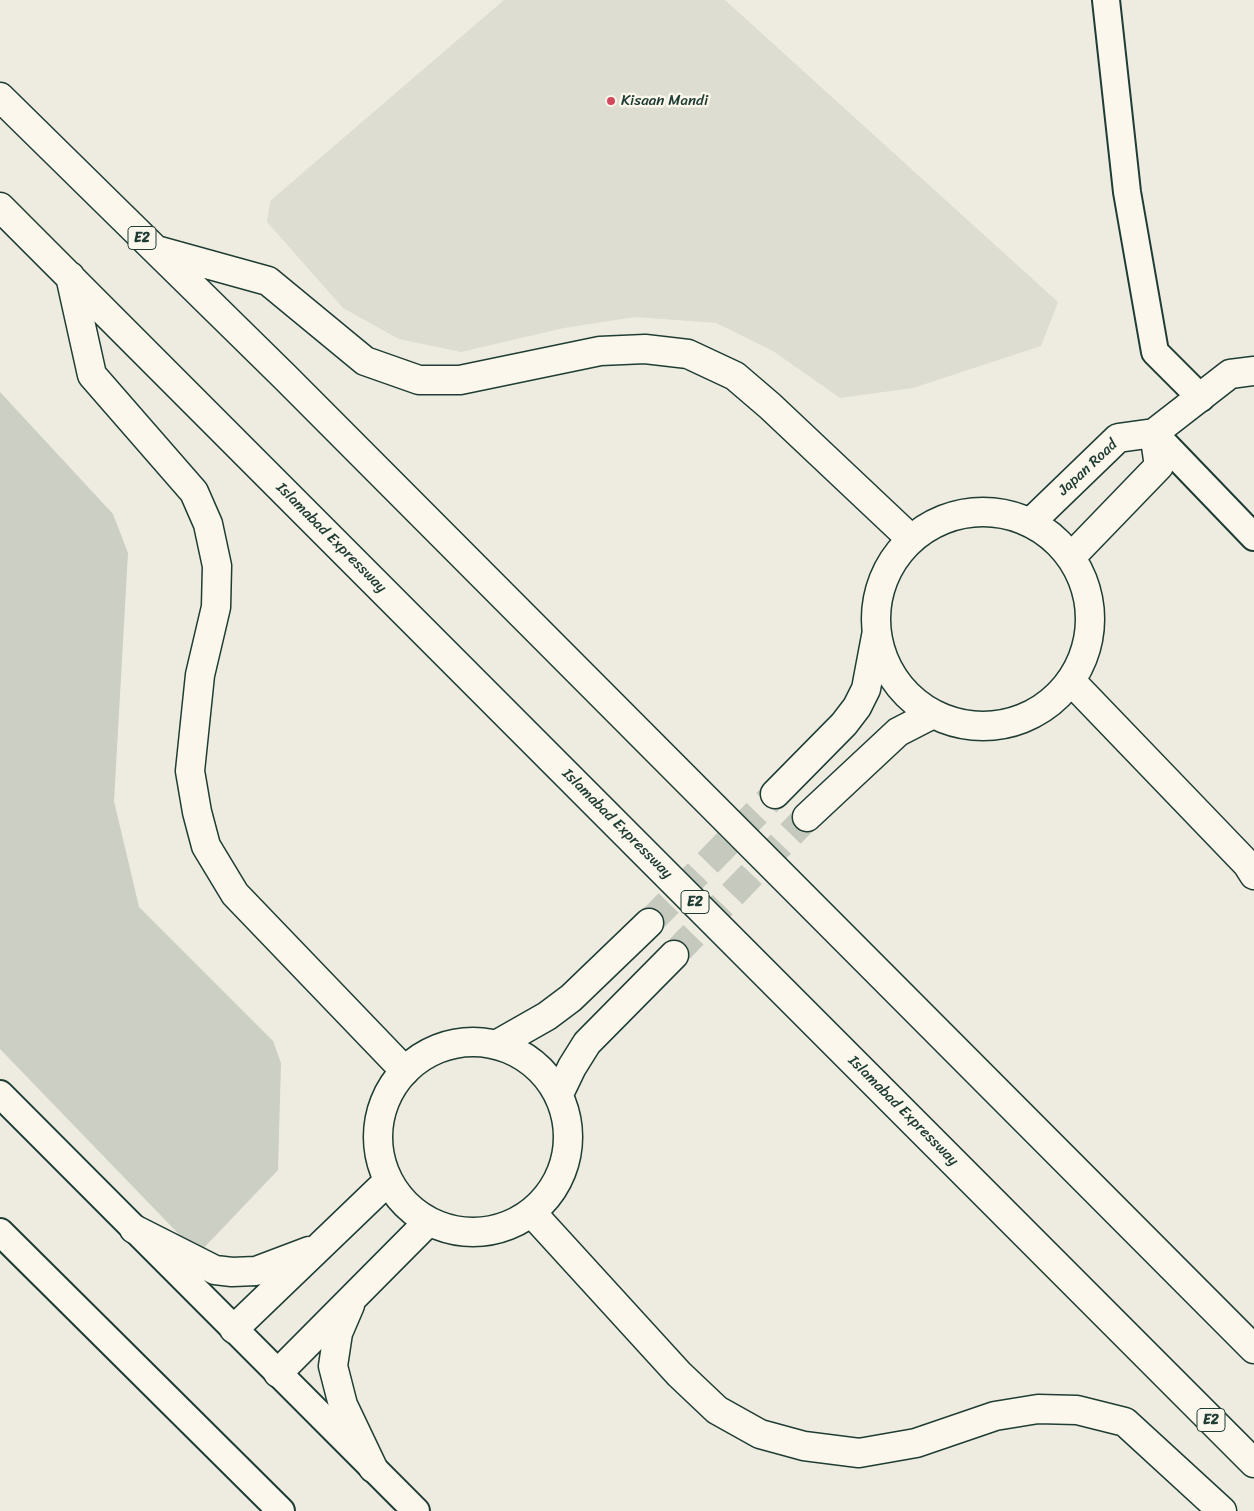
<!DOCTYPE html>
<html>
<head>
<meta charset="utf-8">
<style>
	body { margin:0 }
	canvas { display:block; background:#eeece1 }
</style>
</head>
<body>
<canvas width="1254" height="1511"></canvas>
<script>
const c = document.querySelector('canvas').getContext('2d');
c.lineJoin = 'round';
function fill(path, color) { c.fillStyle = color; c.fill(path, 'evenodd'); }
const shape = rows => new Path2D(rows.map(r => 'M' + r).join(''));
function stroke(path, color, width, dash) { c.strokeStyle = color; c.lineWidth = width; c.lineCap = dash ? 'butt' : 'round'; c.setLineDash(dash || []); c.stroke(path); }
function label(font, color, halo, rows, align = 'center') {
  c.font = font + ' Sriracha,sans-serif'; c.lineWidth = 5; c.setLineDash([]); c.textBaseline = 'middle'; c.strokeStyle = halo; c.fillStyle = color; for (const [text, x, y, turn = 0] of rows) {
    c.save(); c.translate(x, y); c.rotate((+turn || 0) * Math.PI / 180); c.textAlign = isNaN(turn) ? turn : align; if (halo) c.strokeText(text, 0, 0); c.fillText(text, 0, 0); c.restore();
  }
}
const built = shape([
	[504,0,725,0,1058,302,1041,346,913,388,840,398,773,351,716,323,635,317,564,328,461,352,399,339,343,308,267,222,270,201]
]);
const green = shape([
	[0,392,113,514,128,553,114,801,139,907,273,1041,281,1063,278,1170,198,1254,0,1049]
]);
const secondaryTunnel = shape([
	[649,923,775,794],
	[674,955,807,817]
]);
const street = shape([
	[1106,0,1127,192,1155,352,1201,398],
	[1154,433,1254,537],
	[0,1094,416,1511],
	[0,1232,281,1511]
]);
const secondary = shape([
	'876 619a107 107 0 1 1 214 0a107 107 0 1 1-214 0Z',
	[1031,522,1118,438,1154,433,1230,374,1254,371],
	[1074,554,1159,466,1154,433],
	[775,794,844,724,857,707,866,689,876,636],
	[807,817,898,732,933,714],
	'378 1137a95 95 0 1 1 190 0a95 95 0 1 1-190 0Z',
	[496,1045,547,1016,571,998,649,923],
	[559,1094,572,1067,587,1043,674,955],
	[134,1229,215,1270,232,1272,256,1271,309,1251],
	[350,1305,338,1333,333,1366,343,1405,373,1468],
	[234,1329,388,1181],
	[278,1373,428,1222]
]);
const highway = shape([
	[0,97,285,377,1254,1349],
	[0,207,1254,1463],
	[156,250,268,281,365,361,419,380,460,380,600,351,645,349,688,354,735,376,770,406,911,539],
	[70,276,92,375,194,492,208,524,217,566,216,607,200,675,190,771,197,812,206,846,235,894,405,1071],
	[1071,681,1247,864,1254,875],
	[532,1213,679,1374,717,1410,760,1434,804,1446,859,1453,916,1443,995,1416,1038,1409,1077,1410,1125,1422,1222,1511]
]);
const markers = [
	[611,101,5,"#d1495b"]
];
const shields = [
	[142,238,28],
	[695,902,28],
	[1211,1420,28]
];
const shieldNames = [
	["E2",142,238],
	["E2",695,902],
	["E2",1211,1420]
];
const poiNames = [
	["Kisaan Mandi",621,101]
];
const streetNames = [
	["Japan Road",1088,468,-43],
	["Islamabad Expressway",331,538,45],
	["Islamabad Expressway",617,824,45],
	["Islamabad Expressway",903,1111,45]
];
fill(built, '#ddddd2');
fill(green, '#cbcfc4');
stroke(secondaryTunnel, '#c5c9be', 28, [28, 14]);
stroke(street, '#1f3d34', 30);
stroke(secondary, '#1f3d34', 31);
stroke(highway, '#1f3d34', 31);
stroke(street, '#fbf7ec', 26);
stroke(secondary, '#fbf7ec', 28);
stroke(highway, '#fbf7ec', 28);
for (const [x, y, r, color] of markers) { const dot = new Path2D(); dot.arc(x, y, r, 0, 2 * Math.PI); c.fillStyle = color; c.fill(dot); stroke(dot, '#fbf7ec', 2); }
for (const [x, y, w] of shields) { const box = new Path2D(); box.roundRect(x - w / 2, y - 11.5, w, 23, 4); c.fillStyle = '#fbf7ec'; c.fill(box); stroke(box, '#1f3d34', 1); }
label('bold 14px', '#1f3d34', null, shieldNames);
label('15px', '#1f3d34', '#fbf7ec', poiNames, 'left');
label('15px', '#1f3d34', '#fbf7ec', streetNames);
</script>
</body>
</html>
